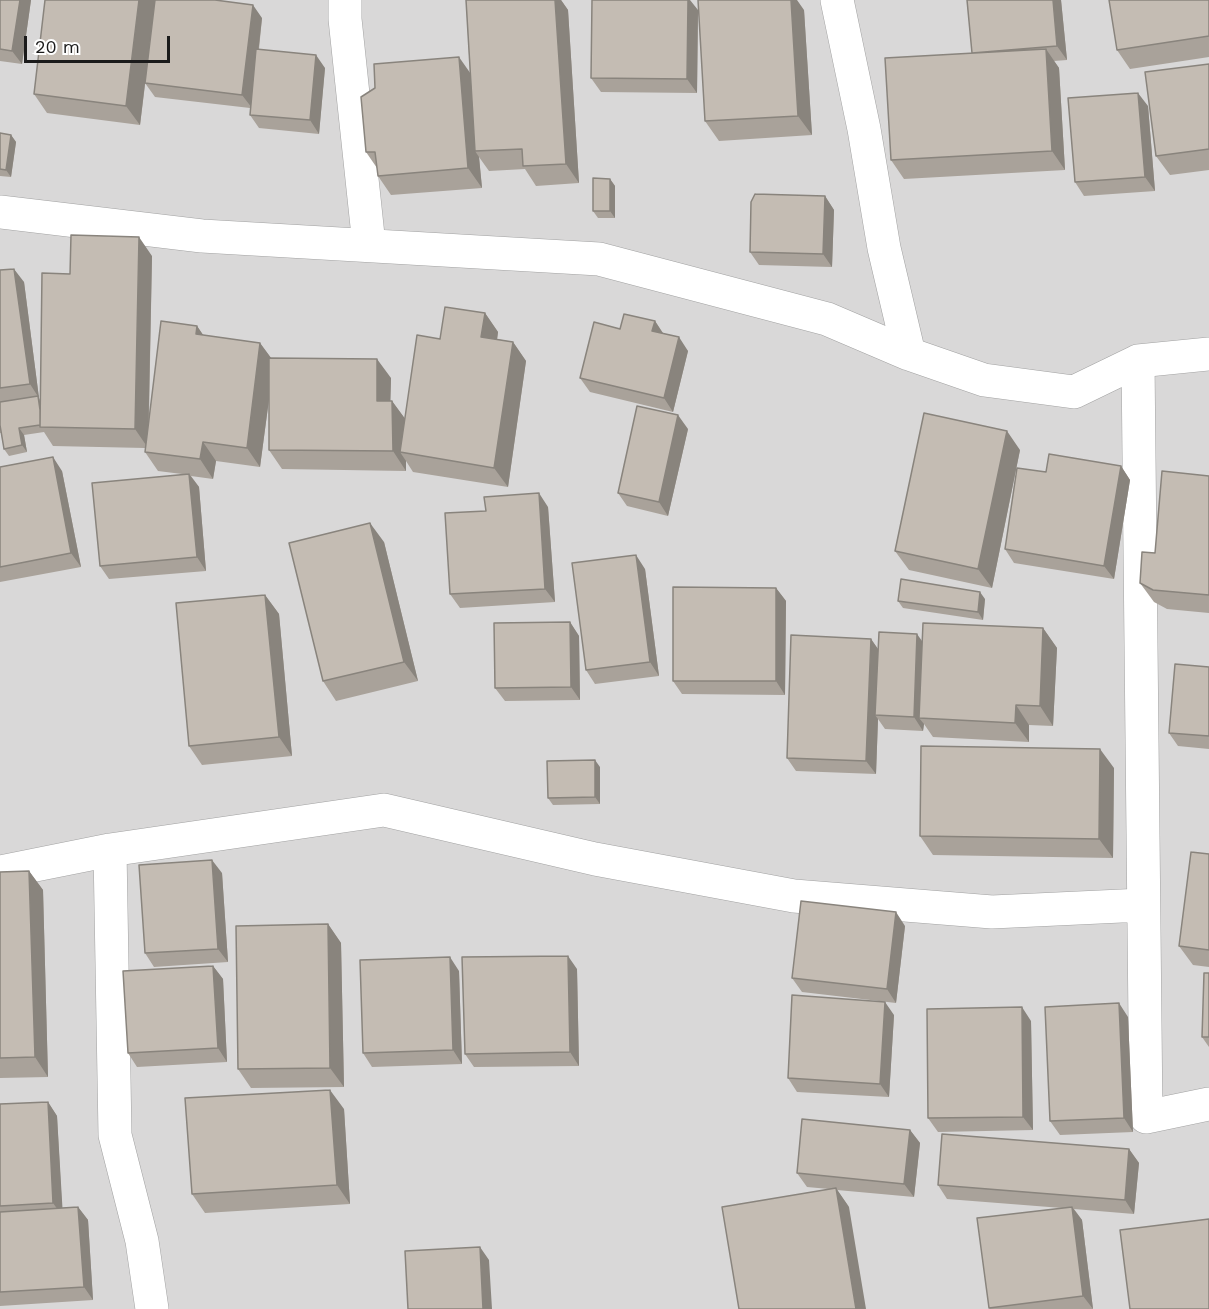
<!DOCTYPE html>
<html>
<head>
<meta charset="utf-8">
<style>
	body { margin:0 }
	#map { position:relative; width:1209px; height:1309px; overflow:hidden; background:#ede9e0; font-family:"Work Sans",sans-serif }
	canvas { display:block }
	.scale { position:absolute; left:24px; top:36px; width:146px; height:27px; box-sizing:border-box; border:3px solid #1b1b1b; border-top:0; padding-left:8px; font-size:18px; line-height:21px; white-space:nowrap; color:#1b1b1b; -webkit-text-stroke:4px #fff; paint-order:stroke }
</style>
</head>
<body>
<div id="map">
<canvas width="1209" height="1309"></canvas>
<div class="scale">20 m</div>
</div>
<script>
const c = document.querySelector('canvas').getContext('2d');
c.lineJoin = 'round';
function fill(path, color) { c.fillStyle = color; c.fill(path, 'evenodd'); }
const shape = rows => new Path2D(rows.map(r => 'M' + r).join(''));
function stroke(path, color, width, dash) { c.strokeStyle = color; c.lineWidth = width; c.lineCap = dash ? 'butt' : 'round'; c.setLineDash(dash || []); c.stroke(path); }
const residential = shape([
	[0,0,1209,0,1209,1309,0,1309]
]);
const minor = shape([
	[345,0,345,19,369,245],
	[837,0,864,129,884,248,909,354],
	[0,212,202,236,599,259,827,319,909,354,984,380,1074,392,1138,361,1209,354],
	[1138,361,1146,1117,1209,1104],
	[110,850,115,1135,142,1241,152,1309],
	[0,872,110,850,384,810,595,859,794,896,992,912,1143,905]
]);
const wall = shape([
	[0,0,31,0,22,64,0,61],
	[466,0,561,0,568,10,579,183,536,186,525,169,489,171,479,157,482,188,391,195,378,176,377,168,366,152,470,73],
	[967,0,1061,0,1067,60,1054,61,1059,68,1065,170,904,179,891,160,972,53],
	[1209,0,1209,57,1130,69,1117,50],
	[698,10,697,93,601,92,591,78],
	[804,10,812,135,719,141,705,121],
	[262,18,259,49,325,68,319,134,259,128,250,115,250,108,155,97,145,83,148,61,140,125,47,113,34,94],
	[1209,64,1209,170,1170,175,1156,156],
	[1148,106,1155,191,1084,196,1075,182],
	[0,133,11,135,16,142,11,177,0,176],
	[610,179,615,186,615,218,598,218,593,211],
	[825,196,834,210,832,267,759,265,750,252],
	[152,256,149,417,197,326,203,335,260,343,271,358,391,378,390,401,392,401,405,419,440,339,485,313,498,332,497,339,513,342,526,361,508,487,413,472,406,461,406,471,282,469,269,450,269,399,260,467,216,461,213,479,191,476,199,487,206,571,109,579,100,566,182,474,158,471,145,452,145,448,53,446,44,432,24,435,27,452,9,456,4,449,1,433,0,433,0,270,24,282,39,398,40,400,70,274],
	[655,321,663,333,688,351,673,412,590,392,580,378,620,329],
	[688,429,668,516,627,506,618,493],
	[1020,450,992,588,909,570,895,551],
	[1121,466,1130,480,1114,579,1014,563,1005,549,1046,472],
	[0,467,62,471,81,567,0,582],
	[1209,476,1209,613,1167,609,1154,602,1140,583,1155,553],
	[548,507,555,602,460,608,450,594],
	[384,542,418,681,336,701,323,681],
	[645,569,659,676,595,684,586,670],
	[776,588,786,601,785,695,682,694,673,681],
	[265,595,279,614,292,756,202,765,189,746],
	[985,599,983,620,903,608,898,601],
	[570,622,579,636,580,700,505,701,495,688],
	[1043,628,1057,648,1053,726,1029,725,1029,742,933,737,924,724,923,731,885,729,878,719,876,774,796,771,787,758,871,639,878,649,923,642],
	[1209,667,1209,749,1178,746,1169,733],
	[600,767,600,804,553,805,548,798],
	[1114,768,1113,858,933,855,920,836],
	[1209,854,1209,967,1193,965,1179,946],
	[29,871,43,890,48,1077,0,1078,0,872],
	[222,873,228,962,154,967,145,953],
	[328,924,341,943,344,1087,251,1088,238,1069],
	[905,926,896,1003,802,992,792,978],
	[213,966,223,979,227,1062,137,1067,128,1053],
	[577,969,579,1066,474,1067,465,1054],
	[459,971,462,1064,372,1067,363,1053],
	[1209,973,1209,1047,1202,1037],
	[894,1015,889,1097,797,1092,788,1078],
	[1128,1017,1133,1132,1060,1135,1050,1121],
	[1031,1021,1033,1130,938,1132,928,1118],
	[48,1102,57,1116,62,1208,78,1207,88,1220,93,1300,0,1306,0,1104],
	[344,1109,350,1204,205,1213,192,1194],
	[910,1130,920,1143,914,1197,837,1190,849,1207,829,1189,807,1187,797,1173],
	[1129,1149,1139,1163,1134,1214,1074,1209,1082,1220,1093,1309,990,1309,989,1308,1062,1208,947,1199,938,1185]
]);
const shadedWall = shape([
	[20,0,31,0,22,64,12,51],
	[139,0,155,0,140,125,126,106],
	[555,0,561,0,568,10,579,183,566,164],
	[688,0,690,0,698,10,697,93,687,79],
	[791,0,797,0,804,10,812,135,798,116],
	[1053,0,1061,0,1067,60,1057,46],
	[253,5,262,18,252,108,242,95],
	[1046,49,1059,68,1065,170,1052,151],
	[316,55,325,68,319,134,310,120],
	[459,57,473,77,475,151,479,157,482,188,468,168],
	[1138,93,1148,106,1155,191,1145,177],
	[11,135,16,142,11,177,6,170],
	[610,179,615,186,615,218,610,211],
	[825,196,834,210,832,267,823,254],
	[139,237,152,256,148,448,135,429],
	[14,269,24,282,39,398,30,384],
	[485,313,498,332,495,356,481,337],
	[655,321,664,335,652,331],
	[197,326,210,345,196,334],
	[679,337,688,351,673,412,664,398],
	[513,342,526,361,508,487,494,468],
	[260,343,274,362,260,467,247,448],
	[377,359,391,378,390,420,377,401],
	[392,401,406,420,400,452,406,461,406,471,393,451],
	[678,415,688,429,668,516,659,502],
	[19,428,24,435,27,452,22,445],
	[1007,431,1020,450,992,588,978,569],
	[203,442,216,461,213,479,200,459],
	[53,457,62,471,81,567,71,553],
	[1121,466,1130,480,1114,579,1104,566],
	[189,474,199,487,206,571,197,557],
	[539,493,548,507,555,602,545,589],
	[370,523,384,542,418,681,404,662],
	[636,555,645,569,659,676,650,662],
	[776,588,786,601,785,695,776,681],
	[980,592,985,599,983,620,978,612],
	[265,595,279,614,292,756,279,737],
	[570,622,579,636,580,700,571,687],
	[1043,628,1057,648,1053,726,1040,706],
	[917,634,927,648,919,718,924,724,923,731,914,717],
	[871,639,880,652,875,715,878,719,876,774,866,761],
	[1016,705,1029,725,1029,742,1015,723],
	[1100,749,1114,768,1113,858,1099,839],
	[595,760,600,767,600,804,595,797],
	[212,860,222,873,228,962,218,949],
	[29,871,43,890,48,1077,35,1057],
	[896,912,905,926,896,1003,887,989],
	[328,924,341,943,344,1087,330,1068],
	[568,956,577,969,579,1066,570,1052],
	[450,957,459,971,462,1064,453,1050],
	[213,966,223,979,227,1062,218,1048],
	[885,1002,894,1015,889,1097,880,1084],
	[1119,1003,1128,1017,1133,1132,1124,1118],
	[1022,1007,1031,1021,1033,1130,1023,1117],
	[330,1090,344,1109,350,1204,337,1185],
	[48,1102,57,1116,63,1217,53,1203],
	[910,1130,920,1143,914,1197,904,1184],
	[1129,1149,1139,1163,1134,1214,1125,1200],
	[836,1188,849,1207,866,1309,856,1309],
	[78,1207,88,1220,93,1300,84,1287],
	[1072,1207,1082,1220,1093,1309,1083,1296],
	[480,1247,489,1260,492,1309,483,1309]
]);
const building = shape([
	[0,0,20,0,12,51,0,49,0,0],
	[45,0,139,0,126,106,34,94,45,0],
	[155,0,215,0,253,5,242,95,145,83,155,0],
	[466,0,555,0,566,164,523,166,522,149,475,151,466,0],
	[592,0,688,0,687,79,591,78,592,0],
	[698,0,791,0,798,116,705,121,698,0],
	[967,0,1053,0,1057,46,972,53,967,0],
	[1109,0,1209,0,1209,36,1117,50,1109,0],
	[256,49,316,55,310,120,250,115,256,49],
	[1046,49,1052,151,891,160,885,58,1046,49],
	[459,57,468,168,378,176,375,152,366,152,361,97,375,88,374,64,459,57],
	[1209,64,1209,149,1156,156,1145,72,1209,64],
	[1138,93,1145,177,1075,182,1068,98,1138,93],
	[0,133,11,135,6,170,0,169,0,133],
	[593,178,610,179,610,211,593,211,593,178],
	[755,194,825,196,823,254,750,252,751,202,755,194],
	[71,235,139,237,135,429,40,427,42,273,70,274,71,235],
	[14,269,30,384,0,388,0,270,14,269],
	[445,307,485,313,481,337,513,342,494,468,400,452,417,335,440,339,445,307],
	[624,314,655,321,652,331,679,337,664,398,580,378,594,322,620,329,624,314],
	[161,321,197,326,196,334,260,343,247,448,203,442,200,459,145,452,161,321],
	[269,358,377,359,377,401,392,401,393,451,269,450,269,358],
	[38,396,40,410,40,425,19,428,22,445,4,449,0,425,0,402,38,396],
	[637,406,678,415,659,502,618,493,637,406],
	[924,413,1007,431,978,569,895,551,924,413],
	[1049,454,1121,466,1104,566,1005,549,1017,468,1046,472,1049,454],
	[53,457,71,553,0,567,0,467,53,457],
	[1162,471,1209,476,1209,595,1153,590,1140,583,1142,552,1155,553,1162,471],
	[189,474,197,557,100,566,92,483,189,474],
	[539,493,545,589,450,594,445,513,486,511,484,497,539,493],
	[370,523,404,662,323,681,289,543,370,523],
	[636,555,650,662,586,670,572,563,636,555],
	[901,579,980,592,978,612,898,601,901,579],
	[673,587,776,588,776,681,673,681,673,587],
	[265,595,279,737,189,746,176,603,265,595],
	[570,622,571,687,495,688,494,623,570,622],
	[923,623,1043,628,1040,706,1016,705,1015,723,919,718,923,623],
	[879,632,917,634,914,717,875,715,879,632],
	[791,635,871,639,866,761,787,758,791,635],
	[1175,664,1209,667,1209,736,1169,733,1175,664],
	[921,746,1100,749,1099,839,920,836,921,746],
	[595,760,595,797,548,798,547,761,595,760],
	[1191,852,1209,854,1209,950,1179,946,1191,852],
	[212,860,218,949,145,953,139,865,212,860],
	[29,871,35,1057,0,1058,0,872,29,871],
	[801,901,896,912,887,989,792,978,801,901],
	[328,924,330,1068,238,1069,236,926,328,924],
	[568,956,570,1052,465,1054,462,957,568,956],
	[450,957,453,1050,363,1053,360,960,450,957],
	[213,966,218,1048,128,1053,123,971,213,966],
	[1204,973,1209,973,1209,1037,1202,1037,1204,973],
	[792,995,885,1002,880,1084,788,1078,792,995],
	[1119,1003,1124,1118,1050,1121,1045,1007,1119,1003],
	[1022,1007,1023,1117,928,1118,927,1009,1022,1007],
	[330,1090,337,1185,192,1194,185,1098,330,1090],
	[48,1102,53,1203,0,1206,0,1104,48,1102],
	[802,1119,910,1130,904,1184,797,1173,802,1119],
	[942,1134,1129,1149,1125,1200,938,1185,942,1134],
	[836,1188,856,1309,739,1309,722,1207,836,1188],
	[78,1207,84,1287,0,1292,0,1212,78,1207],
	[1072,1207,1083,1296,989,1308,977,1218,1072,1207],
	[1209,1219,1209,1309,1130,1309,1120,1230,1209,1219],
	[480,1247,483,1309,408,1309,405,1251,480,1247]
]);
fill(residential, '#d9d8d8');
stroke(minor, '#a2a2a2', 34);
stroke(minor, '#fff', 33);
fill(wall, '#a9a29a');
fill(shadedWall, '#89847d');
fill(building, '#c4bcb3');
stroke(building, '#89847d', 1.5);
</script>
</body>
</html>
